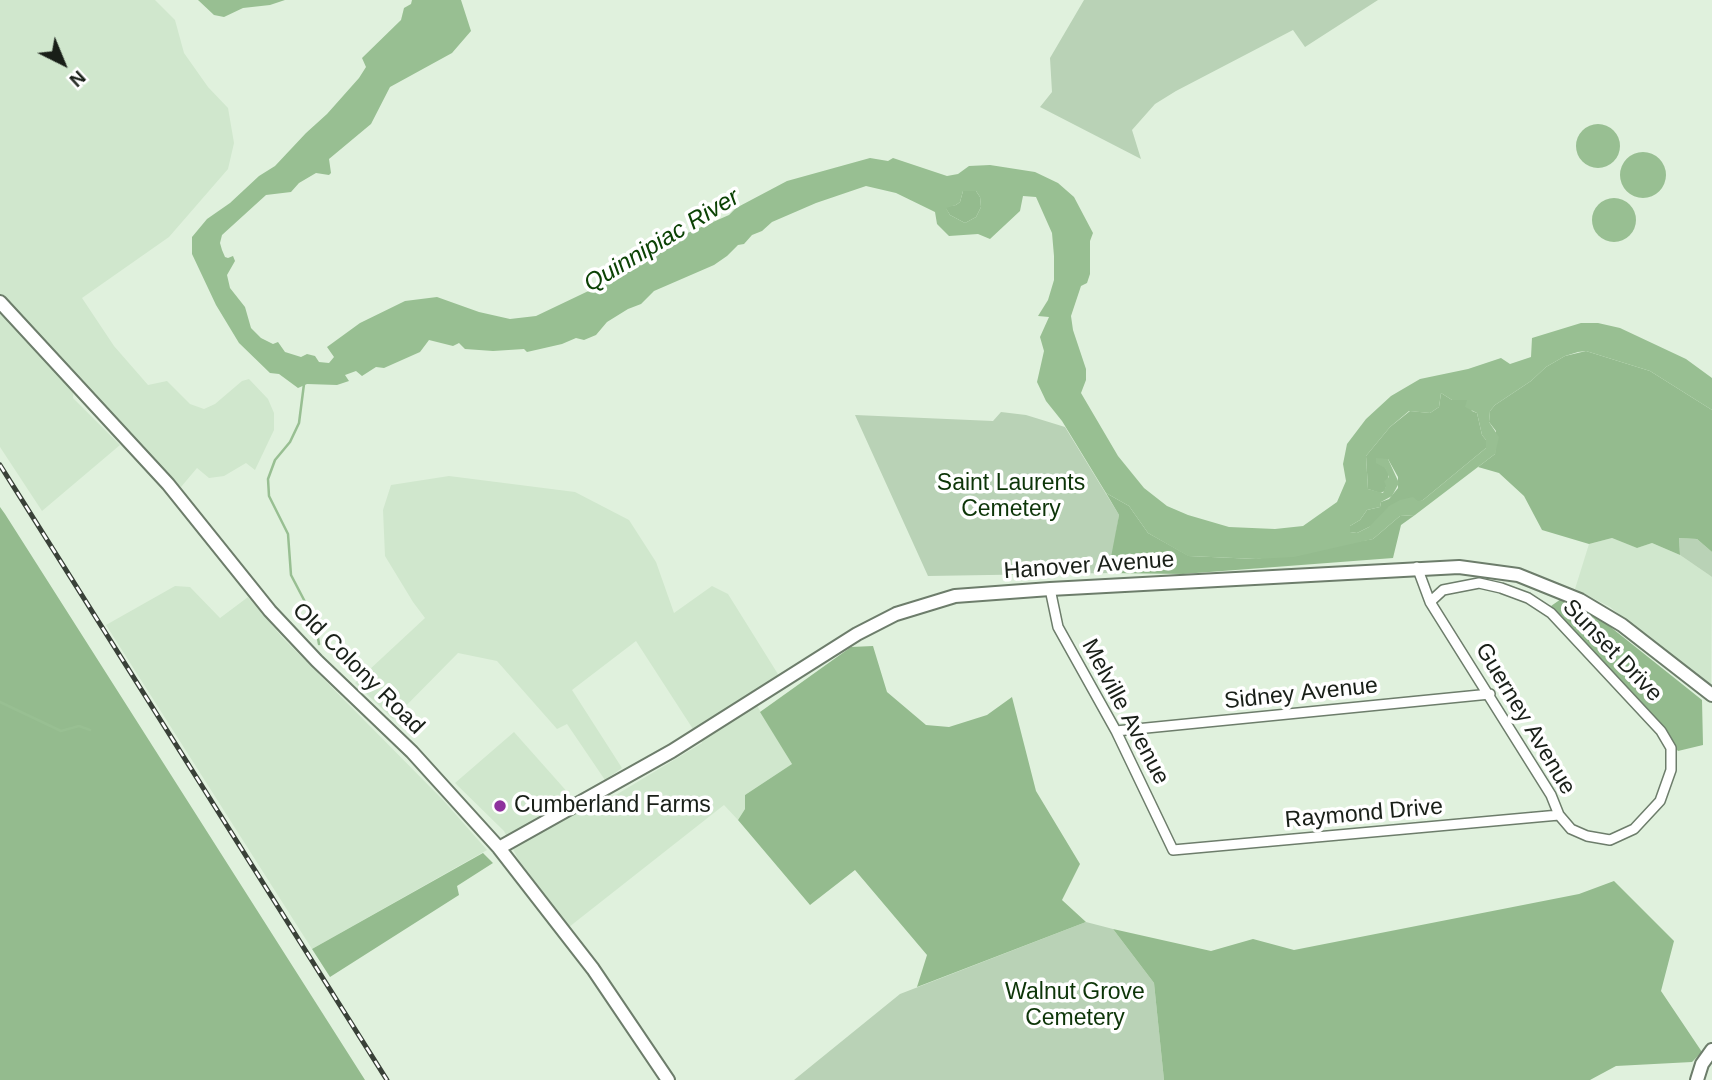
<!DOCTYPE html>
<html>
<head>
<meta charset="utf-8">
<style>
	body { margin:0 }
	#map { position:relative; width:1712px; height:1080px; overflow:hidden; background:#e0f1dd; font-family:Helvetica,sans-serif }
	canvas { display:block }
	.north { position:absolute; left:28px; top:28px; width:70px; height:70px; -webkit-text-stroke:5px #fff; paint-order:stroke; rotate:137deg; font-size:19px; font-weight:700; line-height:28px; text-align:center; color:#191f18 }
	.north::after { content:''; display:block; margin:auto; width:24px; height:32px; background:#191f18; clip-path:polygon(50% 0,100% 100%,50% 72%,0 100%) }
</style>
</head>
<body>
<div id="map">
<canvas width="1712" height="1080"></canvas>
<div class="north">N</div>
</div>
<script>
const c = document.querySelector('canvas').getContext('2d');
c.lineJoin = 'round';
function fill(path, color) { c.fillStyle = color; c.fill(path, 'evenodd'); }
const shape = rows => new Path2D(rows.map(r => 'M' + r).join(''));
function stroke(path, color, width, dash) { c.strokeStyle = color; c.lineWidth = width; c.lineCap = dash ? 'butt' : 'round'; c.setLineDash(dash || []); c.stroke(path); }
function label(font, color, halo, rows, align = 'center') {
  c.font = font + ' Helvetica,sans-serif'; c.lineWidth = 7; c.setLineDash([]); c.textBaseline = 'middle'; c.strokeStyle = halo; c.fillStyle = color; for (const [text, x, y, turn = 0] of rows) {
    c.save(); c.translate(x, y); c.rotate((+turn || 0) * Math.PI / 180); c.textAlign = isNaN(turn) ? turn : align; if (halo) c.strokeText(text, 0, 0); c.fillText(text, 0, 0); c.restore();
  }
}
const built = shape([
	[0,0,155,0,175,20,184,53,208,87,228,108,234,143,228,169,169,237,82,298,114,346,148,385,167,381,190,404,204,409,215,404,242,381,249,379,268,399,274,413,274,430,255,470,246,463,224,476,209,478,197,468,181,487,75,375,73,398,120,445,42,511,0,447],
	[449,476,575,492,629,520,656,562,674,613,712,586,728,594,786,687,756,704,792,764,745,795,745,809,738,820,724,805,569,927,518,859,504,831,455,783,514,732,586,813,702,743,636,641,572,690,622,768,605,780,567,724,557,729,497,661,458,653,393,719,355,683,425,618,413,602,385,556,383,510,391,485],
	[1612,538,1637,548,1652,543,1680,555,1712,577,1711,690,1610,607,1575,589,1589,544],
	[175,586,190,587,220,618,248,597,282,637,443,800,487,850,312,949,106,625]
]);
const green = shape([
	[1084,0,1378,0,1305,47,1293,30,1176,91,1155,104,1132,130,1141,159,1040,107,1052,92,1050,58],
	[1001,412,1026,415,1065,427,1119,515,1110,573,928,576,855,415,993,421],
	[1679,538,1697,539,1712,552,1712,577,1680,555],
	[1086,922,1113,929,1154,983,1164,1080,794,1080,900,994]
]);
const forest = shape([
	[963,191,976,191,980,197,981,207,976,217,965,223,950,215,945,207,956,205,960,202],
	[1586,351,1650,371,1712,410,1712,552,1697,539,1679,538,1680,555,1652,543,1637,548,1612,538,1589,544,1542,530,1524,496,1499,473,1478,467,1495,454,1496,431,1489,422,1490,411,1495,405,1531,381,1546,367,1565,356],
	[1441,393,1452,400,1467,400,1472,411,1477,413,1482,435,1486,440,1486,448,1423,500,1357,533,1350,532,1350,526,1360,520,1367,510,1380,507,1381,502,1389,499,1398,488,1398,477,1388,459,1385,467,1389,474,1385,491,1380,493,1368,489,1366,456,1390,427,1410,411,1430,413,1439,407],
	[1106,493,1129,506,1148,533,1189,556,1256,559,1373,539,1400,516,1415,515,1401,525,1393,558,1183,574,1108,573,1119,515],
	[0,507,5,514,365,1080,0,1080],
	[1561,599,1603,621,1702,700,1703,745,1678,751,1551,606],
	[873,646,887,692,926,725,949,727,987,715,1012,697,1036,791,1080,864,1062,900,1086,922,917,987,927,955,855,870,810,905,738,820,745,809,745,795,792,764,760,712,851,647],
	[483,853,493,863,457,886,459,895,330,977,312,949],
	[1614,881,1674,941,1661,991,1702,1052,1692,1062,1616,1066,1590,1080,1164,1080,1154,983,1113,929,1211,951,1253,939,1294,950,1579,894]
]);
const water = shape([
	[198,0,285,0,270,5,243,8,224,17,214,15],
	[412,0,461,0,471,31,452,53,390,87,371,124,329,159,331,173,329,175,316,173,299,183,291,192,266,195,222,235,220,243,222,250,225,257,228,258,233,256,235,261,227,275,230,288,245,307,251,328,261,338,273,344,278,342,285,352,301,357,307,354,315,356,319,362,329,363,334,357,327,347,360,323,405,301,437,297,479,312,510,319,536,316,601,285,627,266,667,242,729,215,736,208,787,181,870,158,888,161,893,158,947,176,958,174,969,166,990,165,1035,172,1058,183,1074,197,1093,233,1090,241,1090,274,1087,283,1081,286,1071,316,1073,330,1086,369,1086,380,1081,393,1118,456,1144,488,1167,506,1188,515,1229,527,1275,529,1303,526,1337,502,1346,481,1343,464,1347,444,1366,419,1391,396,1420,379,1468,369,1501,358,1510,364,1531,357,1532,338,1581,323,1598,323,1620,328,1686,359,1712,378,1712,410,1650,371,1586,351,1578,352,1565,356,1546,367,1531,381,1495,405,1490,411,1489,422,1499,437,1495,454,1415,515,1400,516,1373,539,1294,557,1256,559,1188,556,1148,533,1129,506,1106,493,1062,421,1046,401,1037,382,1044,351,1040,337,1049,317,1038,316,1048,300,1054,280,1054,256,1052,233,1036,197,1023,196,1020,211,990,239,978,234,949,236,937,224,935,212,896,193,866,186,816,203,772,222,762,231,752,235,744,244,738,245,727,256,714,265,654,291,641,304,628,309,607,322,596,335,584,340,576,338,562,344,527,352,524,349,493,351,465,349,459,343,453,346,429,340,420,352,384,368,376,367,362,376,356,371,345,375,349,381,337,385,307,384,298,388,279,374,270,373,239,343,216,305,192,254,192,237,207,219,230,203,259,176,275,166,306,133,327,114,359,78,366,67,362,58,401,20,404,8,411,4],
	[963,191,976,191,980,197,981,207,976,217,965,223,950,215,946,208,956,205,960,202],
	[1441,393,1452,400,1467,400,1465,407,1477,413,1482,435,1486,440,1486,448,1423,500,1418,501,1413,497,1400,500,1389,506,1369,527,1357,533,1350,532,1350,526,1360,520,1367,510,1380,507,1381,502,1392,496,1399,483,1388,459,1376,458,1376,463,1385,468,1389,477,1384,481,1386,486,1383,493,1368,489,1366,456,1390,427,1409,411,1430,413,1439,407],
	'1576 146a22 22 0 1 1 44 0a22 22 0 1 1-44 0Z',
	'1620 175a23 23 0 1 1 46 0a23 23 0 1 1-46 0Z',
	'1592 220a22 22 0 1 1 44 0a22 22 0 1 1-44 0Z'
]);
const stream = shape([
	[304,384,299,423,290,442,275,460,268,479,269,496,288,534,291,575,315,621,319,644],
	[0,702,61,731,79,726,90,730]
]);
const street = shape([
	[1417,567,1430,602,1551,795,1559,815,1571,829,1587,836,1610,840,1634,829,1660,801,1671,770,1671,748,1661,731,1551,613,1528,598,1501,588,1479,583,1443,590,1430,602],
	[1050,589,1058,627,1116,731,1173,850,1559,815],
	[1116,731,1490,694]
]);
const secondary = shape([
	[0,302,168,484,270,611,317,661,412,752,499,848,593,969,668,1080],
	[499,848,672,751,857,634,896,614,955,596,1050,589,1459,567,1518,575,1580,600,1622,625,1712,695],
	[1697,1080,1702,1064,1712,1050]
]);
const rail = shape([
	[0,465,387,1080]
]);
const markers = [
	[500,806,7,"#8e329d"]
];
const parkNames = [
	["Saint Laurents",1011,484],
	["Cemetery",1011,510],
	["Walnut Grove",1075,993],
	["Cemetery",1075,1019]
];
const streetNames = [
	["Hanover Avenue",1089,566,-4],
	["Sunset Drive",1612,651,46],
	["Old Colony Road",358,669,45],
	["Sidney Avenue",1301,694,-6],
	["Melville Avenue",1125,712,62],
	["Guerney Avenue",1525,719,59],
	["Raymond Drive",1364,814,-5]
];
const poiNames = [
	["Cumberland Farms",514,806]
];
const waterNames = [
	["Quinnipiac River",662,241,-31]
];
fill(built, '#d0e7cd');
fill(green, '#b9d2b6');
fill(forest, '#94bb8e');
fill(water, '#98bf92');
stroke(stream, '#98bf92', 2.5);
stroke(street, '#6d7d6b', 12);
stroke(secondary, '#6d7d6b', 16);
stroke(street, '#fff', 9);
stroke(secondary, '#fff', 12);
stroke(rail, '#394138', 5);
stroke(rail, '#fff', 2.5, [8]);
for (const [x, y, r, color] of markers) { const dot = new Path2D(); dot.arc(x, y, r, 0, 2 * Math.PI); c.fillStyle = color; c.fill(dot); stroke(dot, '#fff', 2.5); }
label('23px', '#0d3508', '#fff', parkNames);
label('23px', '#191f18', '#fff', streetNames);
label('23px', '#191f18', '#fff', poiNames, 'left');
label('italic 24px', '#0b4204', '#fff', waterNames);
</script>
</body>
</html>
